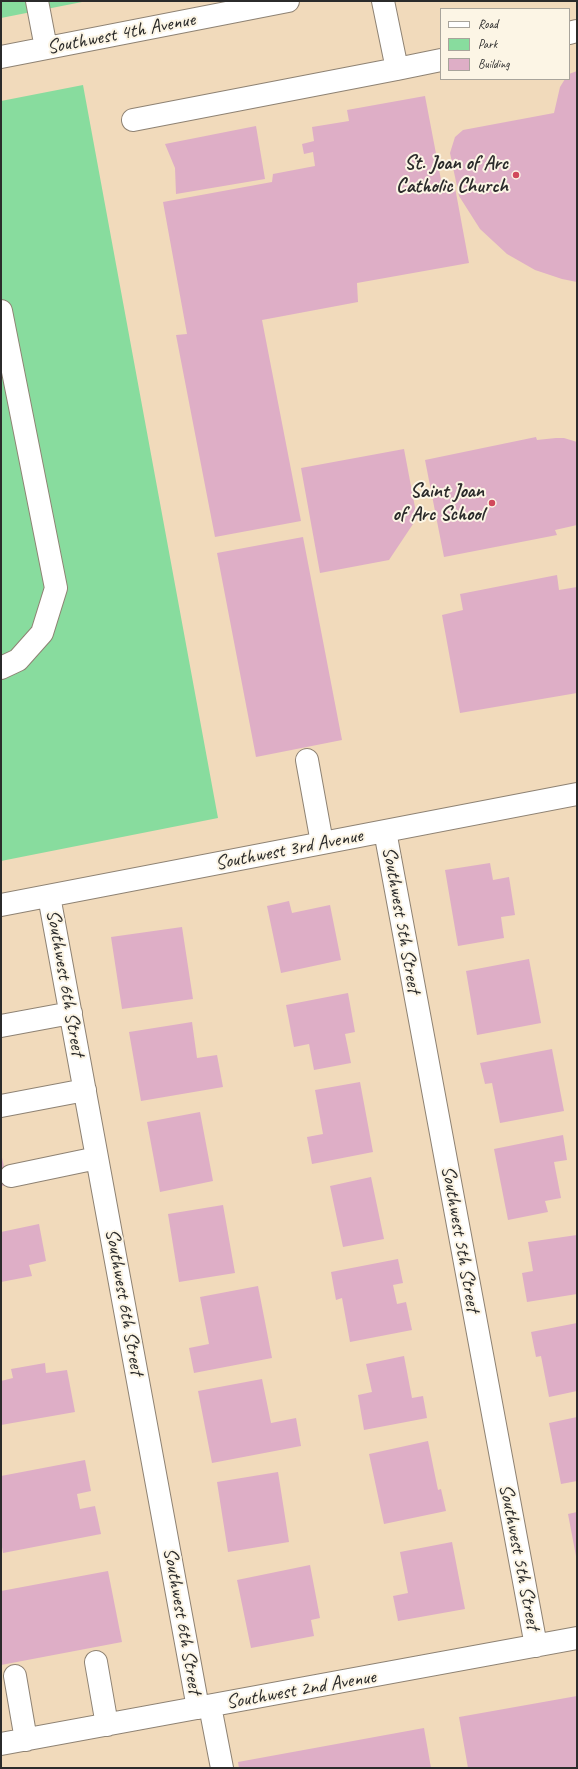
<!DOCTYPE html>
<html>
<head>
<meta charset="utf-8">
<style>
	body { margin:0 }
	#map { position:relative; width:578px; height:1769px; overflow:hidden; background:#f1dabb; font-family:Caveat,sans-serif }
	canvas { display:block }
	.frame { position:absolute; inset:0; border:2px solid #2b2b2b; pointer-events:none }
	.legend { position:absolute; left:440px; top:8px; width:130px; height:72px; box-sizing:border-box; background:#fcf5e5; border:1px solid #a8a49b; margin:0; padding:5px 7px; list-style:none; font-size:12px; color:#2b2b2b }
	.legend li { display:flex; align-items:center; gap:8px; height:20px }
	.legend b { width:20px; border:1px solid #a8a49b }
</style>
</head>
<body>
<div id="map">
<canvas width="578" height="1769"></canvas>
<div class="frame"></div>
<ul class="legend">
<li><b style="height:5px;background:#fff"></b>Road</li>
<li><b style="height:11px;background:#88dc9e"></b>Park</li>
<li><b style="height:11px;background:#deaec6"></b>Building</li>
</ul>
</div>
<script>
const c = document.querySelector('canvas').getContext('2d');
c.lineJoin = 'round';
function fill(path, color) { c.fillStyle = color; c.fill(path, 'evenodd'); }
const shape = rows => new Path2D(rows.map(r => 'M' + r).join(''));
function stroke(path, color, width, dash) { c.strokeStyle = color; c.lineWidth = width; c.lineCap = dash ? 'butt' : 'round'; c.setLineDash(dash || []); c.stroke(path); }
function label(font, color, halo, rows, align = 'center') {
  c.font = font + ' Caveat,sans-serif'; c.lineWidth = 4; c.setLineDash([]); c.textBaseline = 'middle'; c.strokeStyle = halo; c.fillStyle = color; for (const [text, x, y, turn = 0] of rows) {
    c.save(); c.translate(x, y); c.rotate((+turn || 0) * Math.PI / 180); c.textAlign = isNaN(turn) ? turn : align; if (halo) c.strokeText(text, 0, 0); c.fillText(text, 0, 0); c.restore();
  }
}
const green = shape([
	[1,1,82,1,82,2,1,18],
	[83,85,218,818,1,861,1,101]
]);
const building = shape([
	[577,71,577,282,562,279,535,270,507,254,480,229,459,196,450,153,455,137,463,130,554,113,560,87,565,79,569,79,569,74],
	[425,96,442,185,454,182,469,263,357,283,358,302,262,320,301,521,215,537,176,335,187,334,163,202,272,182,273,174,315,166,313,152,304,154,302,144,314,141,312,127,349,121,347,110],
	[256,126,265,179,176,194,175,168,165,144],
	[536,437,537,440,556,438,564,438,577,442,577,525,555,530,557,535,444,557,425,460],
	[404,449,417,518,389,560,320,573,301,468],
	[303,537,342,740,256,757,217,553],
	[557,575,559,590,577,587,577,693,460,713,442,615,463,610,460,594],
	[490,863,493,880,509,877,515,915,501,917,504,938,458,946,445,870],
	[289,901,292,913,330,905,341,960,281,973,267,906],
	[182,927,193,999,122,1009,111,937],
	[529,959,541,1023,477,1035,466,971],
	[348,993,355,1032,345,1034,351,1063,314,1070,309,1044,294,1047,286,1005],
	[192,1022,197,1058,217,1055,223,1087,141,1101,129,1032],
	[552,1049,564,1111,500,1123,492,1083,485,1084,480,1063],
	[360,1082,373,1152,312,1164,307,1137,323,1134,315,1090],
	[200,1112,213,1181,160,1192,147,1122],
	[563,1135,567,1160,554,1162,561,1198,545,1201,548,1212,508,1220,494,1149],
	[1,1153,8,1185,1,1186],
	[371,1177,384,1239,343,1247,330,1186],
	[223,1205,235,1273,179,1282,168,1214],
	[39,1224,46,1261,29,1265,32,1276,1,1282,1,1232],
	[577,1235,577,1294,527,1302,522,1273,533,1271,528,1242],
	[398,1259,403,1283,393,1285,397,1304,406,1302,412,1330,350,1342,342,1298,336,1300,331,1272],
	[258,1286,272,1358,194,1373,189,1348,209,1344,200,1297],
	[577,1323,577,1391,549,1397,541,1356,536,1357,531,1332],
	[404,1356,412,1398,423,1396,427,1418,364,1430,358,1395,372,1392,366,1364],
	[45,1363,46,1373,67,1370,75,1412,1,1425,1,1381,13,1378,11,1369],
	[262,1379,271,1423,296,1418,301,1446,212,1463,198,1391],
	[577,1417,577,1481,561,1484,549,1423],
	[428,1441,438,1490,441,1489,446,1511,384,1524,369,1454],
	[85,1460,91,1491,77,1494,80,1509,95,1506,101,1534,3,1553,1,1541,1,1476],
	[278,1472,289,1542,228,1552,217,1482],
	[577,1512,577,1556,576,1556,568,1514],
	[452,1542,465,1609,398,1621,393,1596,408,1593,400,1552],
	[310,1565,320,1618,311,1620,314,1636,251,1648,237,1580],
	[108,1571,122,1642,1,1665,1,1591],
	[577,1696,577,1768,468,1768,459,1717],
	[424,1728,431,1768,239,1768,238,1762]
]);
const minor = shape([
	[37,1,46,48],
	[569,33,577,31],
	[1,57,288,1],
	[397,69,441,60],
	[133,120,397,69,383,1],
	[1,311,56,588,42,633,18,660,1,668],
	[307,760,322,843],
	[385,831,536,1646],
	[49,896,198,1708],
	[1,905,577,794],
	[1,1026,71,1013],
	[1,1106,85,1090],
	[11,1176,97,1158],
	[96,1662,107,1725],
	[15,1676,26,1740],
	[210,1706,222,1768],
	[1,1744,577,1638]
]);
const markers = [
	[516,175,4,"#d1495b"],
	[492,503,4,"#d1495b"]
];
const streetNames = [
	["Southwest 4th Avenue",121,34,-11],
	["Southwest 3rd Avenue",289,850,-11],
	["Southwest 5th Street",401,920,80],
	["Southwest 6th Street",65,983,80],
	["Southwest 5th Street",460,1239,80],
	["Southwest 6th Street",124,1302,80],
	["Southwest 5th Street",519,1557,79],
	["Southwest 6th Street",182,1621,80],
	["Southwest 2nd Avenue",301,1690,-10]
];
const poiNames = [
	["St. Joan of Arc",508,164],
	["Catholic Church",508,187],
	["Saint Joan",484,492],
	["of Arc School",484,515]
];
fill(green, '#88dc9e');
fill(building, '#deaec6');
stroke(minor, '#8e8273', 24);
stroke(minor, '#fff', 22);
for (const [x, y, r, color] of markers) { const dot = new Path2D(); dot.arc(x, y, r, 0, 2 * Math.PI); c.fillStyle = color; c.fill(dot); stroke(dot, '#fcf5e5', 1.5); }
label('20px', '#2b2b2b', '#fcf5e5', streetNames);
label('bold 20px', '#2b2b2b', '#fcf5e5', poiNames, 'right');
</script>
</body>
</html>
